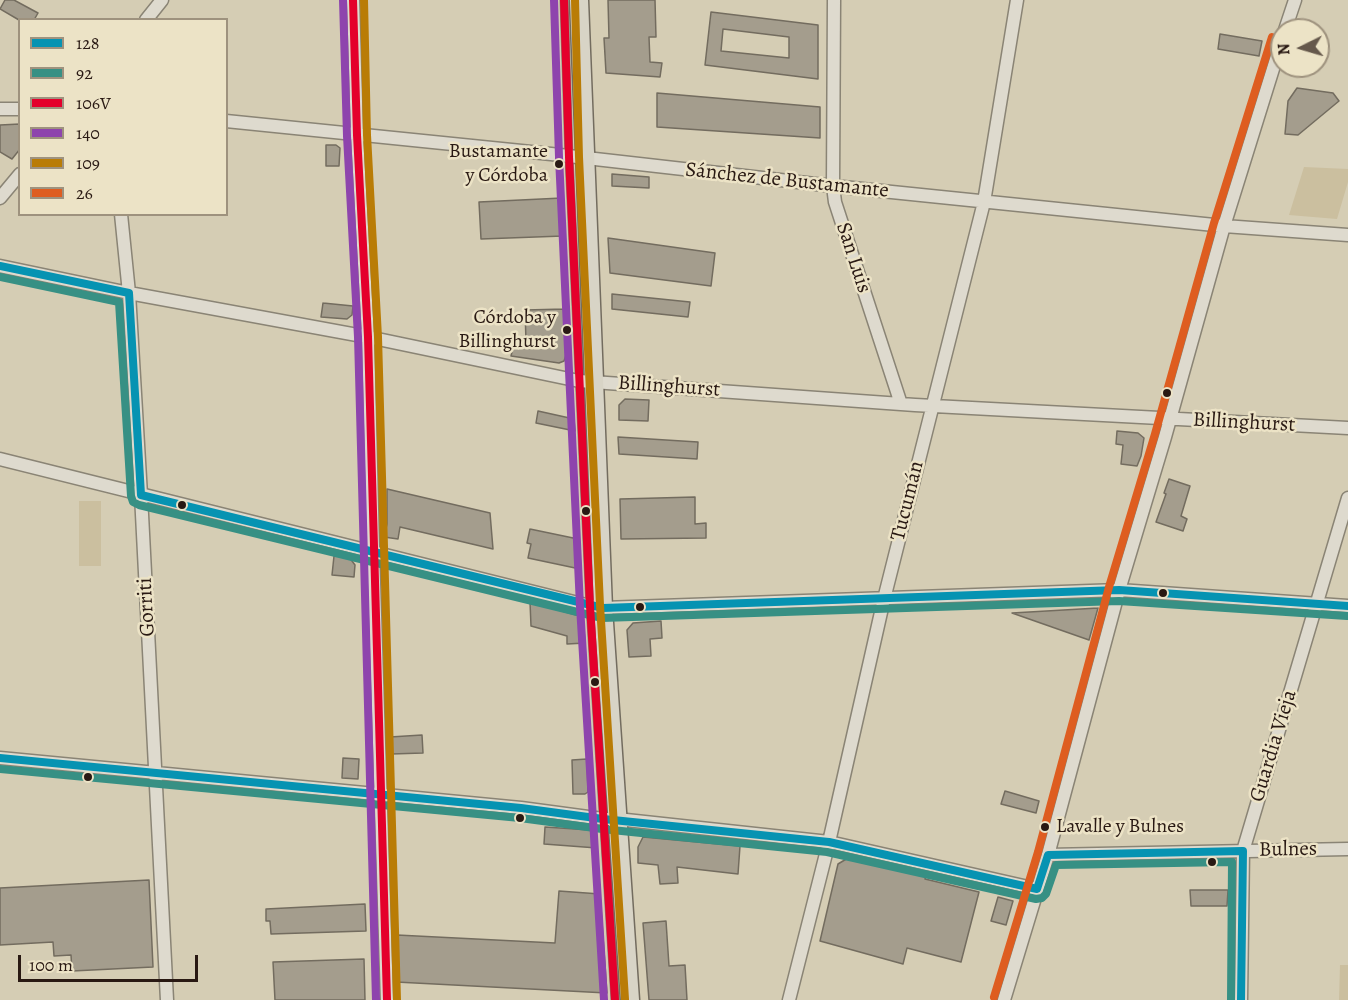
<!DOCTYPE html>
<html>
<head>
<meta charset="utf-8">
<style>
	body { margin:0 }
	#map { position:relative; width:1348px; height:1000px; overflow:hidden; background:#d5cdb4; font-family:Alegreya,serif }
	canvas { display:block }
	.legend { position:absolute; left:18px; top:18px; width:210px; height:198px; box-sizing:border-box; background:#ece3c6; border:2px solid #9e927e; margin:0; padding:8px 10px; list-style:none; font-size:18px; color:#291913 }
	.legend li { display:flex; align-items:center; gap:12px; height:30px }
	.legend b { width:30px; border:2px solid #9e927e }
	.north { position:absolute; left:1270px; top:18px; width:60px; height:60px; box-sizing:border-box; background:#ece3c6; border:2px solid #9e927e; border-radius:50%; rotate:265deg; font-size:16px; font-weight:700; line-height:24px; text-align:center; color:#291913 }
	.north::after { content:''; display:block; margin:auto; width:21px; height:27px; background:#65584b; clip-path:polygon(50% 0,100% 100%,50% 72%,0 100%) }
	.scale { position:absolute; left:18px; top:955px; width:180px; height:27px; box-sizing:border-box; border:3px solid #291913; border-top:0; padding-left:8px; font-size:18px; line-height:21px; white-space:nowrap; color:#291913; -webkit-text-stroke:4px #ece3c6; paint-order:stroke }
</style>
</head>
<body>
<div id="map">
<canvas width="1348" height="1000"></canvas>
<ul class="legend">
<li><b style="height:8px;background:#0693b2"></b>128</li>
<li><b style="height:8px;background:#379084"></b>92</li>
<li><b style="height:8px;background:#e4002b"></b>106V</li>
<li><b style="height:8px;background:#8e44ad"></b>140</li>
<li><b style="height:8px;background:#b97c06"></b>109</li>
<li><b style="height:8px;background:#de5d20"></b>26</li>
</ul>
<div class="north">N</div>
<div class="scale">100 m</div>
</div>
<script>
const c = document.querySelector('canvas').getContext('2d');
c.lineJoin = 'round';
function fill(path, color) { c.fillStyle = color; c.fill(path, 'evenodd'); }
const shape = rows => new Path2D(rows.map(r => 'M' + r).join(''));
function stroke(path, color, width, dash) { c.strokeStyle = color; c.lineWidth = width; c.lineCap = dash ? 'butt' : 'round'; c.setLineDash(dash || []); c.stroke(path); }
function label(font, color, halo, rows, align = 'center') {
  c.font = font + ' Alegreya,serif'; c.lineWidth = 5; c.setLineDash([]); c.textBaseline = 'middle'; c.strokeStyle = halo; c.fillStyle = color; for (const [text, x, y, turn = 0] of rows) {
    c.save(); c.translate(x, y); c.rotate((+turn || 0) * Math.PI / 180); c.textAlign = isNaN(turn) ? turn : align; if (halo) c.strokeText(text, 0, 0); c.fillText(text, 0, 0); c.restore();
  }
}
const green = shape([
	[1304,167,1348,169,1348,182,1337,219,1289,215],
	[79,501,101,501,101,566,79,566],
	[1340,965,1348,965,1348,1000,1339,1000]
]);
const building = shape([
	[5,0,14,0,38,13,34,20,19,20,0,9,5,0],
	[608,0,655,0,656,37,649,37,650,62,662,63,660,77,606,73,604,38,609,38,608,0],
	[711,12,818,25,818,79,705,65,711,12],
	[723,29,789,37,789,58,721,51,723,29],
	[1220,34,1262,41,1259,56,1218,49,1220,34],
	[1297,88,1333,93,1339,101,1298,135,1285,134,1288,101,1297,88],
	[657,93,820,107,820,138,657,127,657,93],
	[20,124,20,149,12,159,0,152,0,125,20,124],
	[326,145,336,145,340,148,339,166,326,166,326,145],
	[612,174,649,177,649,188,612,186,612,174],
	[562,198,563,236,481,239,479,202,562,198],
	[608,238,715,253,711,286,610,273,608,238],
	[612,294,690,302,688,317,612,309,612,294],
	[323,303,353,306,352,315,347,319,321,317,323,303],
	[565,309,567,352,564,361,559,363,511,356,515,340,526,341,525,310,565,309],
	[625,399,649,400,648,421,619,420,619,405,625,399],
	[538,411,574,419,575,431,536,423,538,411],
	[1117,431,1138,433,1144,438,1141,456,1137,466,1121,464,1123,445,1116,444,1117,431],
	[618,437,698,442,697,459,619,454,618,437],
	[1169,479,1190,486,1181,516,1187,519,1183,531,1156,522,1166,494,1164,493,1169,479],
	[387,489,490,513,493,549,400,527,398,539,384,537,387,524,387,489],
	[695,497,695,524,706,523,706,538,621,539,620,499,695,497],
	[530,529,578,539,580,569,528,558,531,544,527,543,530,529],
	[334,556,349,557,355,565,354,577,332,575,334,556],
	[530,602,583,617,585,643,567,644,567,636,531,626,530,602],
	[1098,608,1089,640,1012,613,1098,608],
	[661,621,662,638,650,639,651,656,629,657,627,630,633,623,661,621],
	[422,735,423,753,391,754,390,737,422,735],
	[343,758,359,759,358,779,342,778,343,758],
	[587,759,588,792,585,794,573,794,572,760,587,759],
	[1005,791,1039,801,1036,813,1001,804,1005,791],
	[545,827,590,830,597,838,597,848,544,844,545,827],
	[643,837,740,846,738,874,677,867,678,883,660,884,658,865,638,863,638,847,643,837],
	[848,858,926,876,925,879,979,892,961,962,907,948,903,964,820,941,838,864,848,858],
	[149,880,153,967,72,971,71,955,54,956,53,942,0,945,0,888,149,880],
	[1190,890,1228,890,1227,906,1191,906,1190,890],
	[559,891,600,894,607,993,396,982,397,935,555,943,559,891],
	[998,897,1013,901,1006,925,991,921,998,897],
	[365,904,366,931,271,934,270,921,266,921,266,909,365,904],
	[666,921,669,966,685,965,687,1000,649,1000,643,923,666,921],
	[364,959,365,1000,275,1000,273,962,364,959]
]);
const lane = shape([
	[564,0,569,157,590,606,615,1000]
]);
const street = shape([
	[353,0,357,135,368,337,373,551,387,1000],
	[834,0,833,186,835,202,901,404],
	[146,20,162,0],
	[1285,30,1295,0],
	[0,109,20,109],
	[226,121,551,154,833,186,1224,226,1348,235],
	[0,198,20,174],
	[121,214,129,293,141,495,167,1000],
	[0,266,129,293,368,337,579,381,915,405,1348,428],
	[0,459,590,606,603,608,1119,590,1348,606],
	[0,758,521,808,603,819,617,819,829,842,1037,889],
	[1048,855,1348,849],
	[789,1000,829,842,884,599,984,202,1017,0],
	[1004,1000,1048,855,1119,590,1165,437,1224,226,1282,40],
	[1241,1000,1243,851,1348,498]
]);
const primary = shape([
	[579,0,603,608,630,1000]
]);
const bus1 = shape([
	[0,266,129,293,141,495,603,608,1119,590,1348,606],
	[0,758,521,808,603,819,829,842,1037,889,1048,855,1243,851,1241,1000]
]);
const bus2 = shape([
	[0,277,119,302,131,496,133,502,139,505,602,618,1119,601,1347,616],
	[0,769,520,818,602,829,827,852,1036,899,1042,898,1046,894,1056,865,1232,862,1231,1000]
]);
const bus3 = shape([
	[353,0,357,135,368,337,387,1000],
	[564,0,569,157,590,606,615,1000]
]);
const bus4 = shape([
	[343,0,347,136,358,337,376,1000],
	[554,0,559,157,580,606,604,1000]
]);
const bus5 = shape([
	[364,0,367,135,378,337,397,1000],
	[575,0,579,157,600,605,625,999]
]);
const bus6 = shape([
	[994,997,1038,852,1109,587,1155,434,1214,223,1272,37]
]);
const markers = [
	[559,164,5,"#291913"],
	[567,330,5,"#291913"],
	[1167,393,5,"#291913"],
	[182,505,5,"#291913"],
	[586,511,5,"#291913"],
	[1163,593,5,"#291913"],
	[640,607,5,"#291913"],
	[595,682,5,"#291913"],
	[88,777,5,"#291913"],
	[520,818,5,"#291913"],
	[1045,827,5,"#291913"],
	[1212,862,5,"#291913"]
];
const busNames = [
	["Bustamante",548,152],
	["y Córdoba",548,176],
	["Córdoba y",556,318],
	["Billinghurst",556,342],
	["Lavalle y Bulnes",1056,827,"left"]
];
const streetNames = [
	["Sánchez de Bustamante",787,181,6],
	["San Luis",853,258,72],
	["Billinghurst",669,387,4],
	["Billinghurst",1244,423,3],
	["Tucumán",908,501,-76],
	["Gorriti",147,607,-93],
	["Guardia Vieja",1274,746,-73],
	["Bulnes",1288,850,-1]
];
fill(green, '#cbbf9f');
fill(building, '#a49d8d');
stroke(building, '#736c5f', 1.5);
stroke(lane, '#8a8475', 9);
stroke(street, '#8a8475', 15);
stroke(primary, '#736c5f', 21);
stroke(lane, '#dedace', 6);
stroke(street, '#dedace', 12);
stroke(primary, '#d8d4c6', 18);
stroke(bus1, '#0693b2', 8);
stroke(bus2, '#379084', 8);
stroke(bus3, '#e4002b', 8);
stroke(bus4, '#8e44ad', 8);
stroke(bus5, '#b97c06', 8);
stroke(bus6, '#de5d20', 8);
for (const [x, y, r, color] of markers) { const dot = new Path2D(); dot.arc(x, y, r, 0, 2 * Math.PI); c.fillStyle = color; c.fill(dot); stroke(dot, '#ece3c6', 2); }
label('20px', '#291913', '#ece3c6', busNames, 'right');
label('21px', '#291913', '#ece3c6', streetNames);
</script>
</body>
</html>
